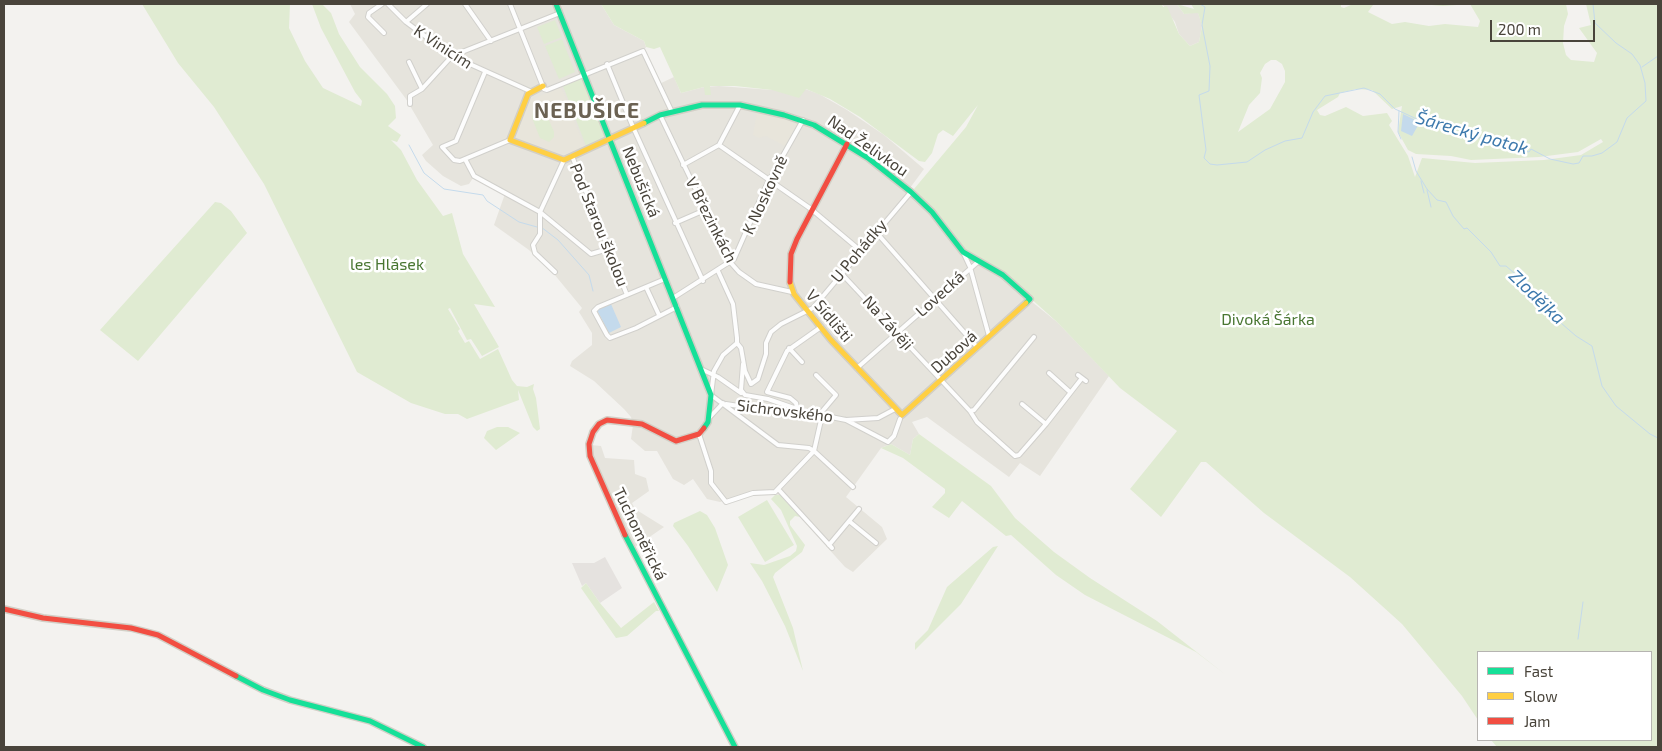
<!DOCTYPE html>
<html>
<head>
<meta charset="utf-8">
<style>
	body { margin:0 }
	#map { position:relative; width:1662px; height:751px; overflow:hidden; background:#f3f2ef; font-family:"Exo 2",sans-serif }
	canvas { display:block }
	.frame { position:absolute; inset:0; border:5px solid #49443b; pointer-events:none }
	.legend { position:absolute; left:1477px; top:651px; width:175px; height:90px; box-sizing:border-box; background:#fff; border:1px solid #b6b4b1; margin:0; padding:6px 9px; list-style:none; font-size:15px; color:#49443b }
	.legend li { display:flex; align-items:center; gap:10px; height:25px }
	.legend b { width:25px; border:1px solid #b6b4b1 }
	.scale { position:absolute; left:1490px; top:20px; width:105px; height:22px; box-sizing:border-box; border:2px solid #49443b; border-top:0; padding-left:6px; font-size:15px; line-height:18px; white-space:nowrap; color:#49443b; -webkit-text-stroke:4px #fff; paint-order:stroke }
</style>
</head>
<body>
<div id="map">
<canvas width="1662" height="751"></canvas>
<div class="frame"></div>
<ul class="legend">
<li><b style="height:6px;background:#16e098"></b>Fast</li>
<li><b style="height:6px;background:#ffcf43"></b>Slow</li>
<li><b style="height:6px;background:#f24e42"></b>Jam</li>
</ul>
<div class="scale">200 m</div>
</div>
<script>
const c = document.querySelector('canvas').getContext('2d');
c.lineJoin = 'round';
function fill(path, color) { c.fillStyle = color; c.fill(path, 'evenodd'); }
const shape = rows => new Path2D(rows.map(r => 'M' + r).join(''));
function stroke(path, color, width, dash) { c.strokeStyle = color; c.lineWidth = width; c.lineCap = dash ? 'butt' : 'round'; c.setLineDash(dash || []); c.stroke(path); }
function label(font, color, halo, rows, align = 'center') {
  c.font = font + ' "Exo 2",sans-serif'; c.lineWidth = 5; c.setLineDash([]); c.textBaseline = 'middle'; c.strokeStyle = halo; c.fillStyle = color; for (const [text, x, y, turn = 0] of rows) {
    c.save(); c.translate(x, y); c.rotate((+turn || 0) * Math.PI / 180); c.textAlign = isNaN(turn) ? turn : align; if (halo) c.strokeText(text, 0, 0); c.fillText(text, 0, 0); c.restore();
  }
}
const residential = shape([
	[350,4,601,4,614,25,644,41,646,47,642,54,657,85,674,77,681,93,704,87,719,86,772,90,805,89,819,94,847,110,884,135,924,169,907,192,931,214,959,248,991,269,1057,322,1109,376,1040,476,1020,463,1009,477,927,417,912,422,919,434,913,439,910,455,891,444,881,448,846,497,882,527,887,539,853,572,845,567,780,495,751,492,720,502,707,499,693,479,684,485,673,479,657,451,645,451,631,439,633,425,631,417,624,409,594,381,570,366,572,361,592,345,592,333,579,312,582,308,554,274,529,250,494,225,506,191,475,175,469,184,461,186,443,176,426,161,422,155,433,145,406,99,349,22,355,14],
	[1162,4,1177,4,1184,14,1198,12,1202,26,1199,42,1190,46,1179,34,1175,22],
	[591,445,601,446,605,458,634,460,635,474,646,478,649,491,632,503,635,509,664,527,635,547,620,520,592,458]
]);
const industrial = shape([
	[605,557,622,588,600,603,586,583,582,586,572,563,594,563]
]);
const education = shape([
	[561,87,576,119,574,120,585,147,566,155,561,155,517,140,515,135,528,101],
	[757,112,800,122,785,146,766,136,759,138,753,135]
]);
const green = shape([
	[142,4,290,4,289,28,305,61,323,88,361,106,362,101,355,92,321,28,312,4,322,4,331,13,339,34,360,67,387,94,395,106,396,118,388,126,401,135,397,142,391,140,401,150,417,180,443,216,452,213,463,254,495,307,474,304,499,347,482,356,471,339,467,340,450,308,448,309,460,329,458,331,465,343,469,341,480,359,498,349,512,380,517,386,527,387,534,384,533,389,536,398,540,429,537,431,533,427,518,390,519,400,467,419,458,414,445,414,411,403,357,372,264,184,214,107,178,63],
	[601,4,1162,4,1163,7,1167,6,1179,34,1190,46,1199,42,1202,26,1198,13,1184,14,1177,4,1194,9,1191,4,1341,4,1341,7,1344,8,1353,4,1378,4,1373,5,1368,12,1392,24,1405,22,1429,26,1445,24,1478,27,1480,21,1470,4,1443,6,1420,4,1566,4,1568,14,1564,26,1563,43,1566,55,1571,60,1594,62,1597,53,1579,28,1591,25,1586,4,1658,4,1658,747,1497,747,1491,740,1651,740,1651,652,1478,652,1478,720,1462,696,1402,624,1350,577,1264,513,1206,462,1201,462,1161,517,1130,489,1177,431,1120,388,1057,322,1018,287,999,271,966,250,914,189,966,127,978,105,953,136,943,130,938,134,932,153,925,162,919,161,860,117,830,99,806,89,799,98,772,90,735,86,710,86,711,95,705,95,704,87,681,93,660,47,654,49,646,47,644,41,614,25],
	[1271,60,1276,60,1282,64,1285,71,1285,82,1270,109,1238,132,1249,105,1260,93,1262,78,1260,73,1265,64],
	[1356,89,1372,90,1392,109,1402,106,1398,132,1408,150,1416,154,1451,156,1471,160,1539,157,1578,152,1601,139,1603,142,1581,155,1544,160,1475,163,1422,158,1415,177,1408,156,1389,125,1392,121,1387,113,1363,116,1346,107,1325,116,1320,115,1317,110,1338,97,1340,93],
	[555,20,562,37,544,44,537,27],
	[562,39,575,72,559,79,545,46],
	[582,78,605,138,586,146,563,86],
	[539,109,546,113,554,132,554,137,549,142,540,138,532,118,533,113],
	[215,202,221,203,231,211,247,233,138,361,100,330],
	[497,427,508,427,520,433,496,450,484,438,487,431],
	[919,434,991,486,1015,518,1054,552,1090,578,1157,621,1226,675,1196,652,1085,595,1056,575,1011,535,1006,536,962,501,949,518,932,507,945,493,945,489,903,458,881,448,891,444,910,455,913,439],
	[775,495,780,495,800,517,795,516,790,521,790,525,805,545,802,552,775,573,773,577,793,628,803,671,785,626,762,581,750,563,764,565,790,556,796,551,797,546,781,510,771,499],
	[767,500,794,545,765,562,738,517],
	[700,511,707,515,715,528,728,565,717,592,688,546,673,526,674,523],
	[998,546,961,604,915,650,915,643,928,630,947,587,993,547],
	[586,583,600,603,621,628,654,602,659,611,656,611,627,636,616,638,581,588]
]);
const water = shape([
	[1403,114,1420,122,1412,136,1401,131],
	[611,304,621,327,609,333,597,310]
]);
const stream = shape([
	[1200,4,1205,7,1202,25,1210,66,1209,91,1199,95,1206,150,1204,158,1210,164,1217,165,1247,162,1265,150,1285,141,1302,138,1313,112,1325,96,1364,88,1380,94,1395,109,1430,125,1447,128,1457,134,1479,138,1491,135,1502,138,1512,148,1529,152,1531,149,1550,159,1573,164,1579,163,1583,156,1592,156,1602,153,1617,142,1627,118,1646,101,1645,83,1640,65,1632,54,1616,43,1595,23,1593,4],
	[1642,67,1658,56],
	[1399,111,1398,132,1401,139],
	[409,145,424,173,444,189,483,195,487,201,519,222,537,227],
	[1412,157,1416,171,1427,189,1437,200,1446,202,1453,216,1464,229,1467,228,1491,252,1500,266,1506,266,1528,285,1546,310,1576,336,1592,346,1602,386,1616,406,1650,434,1658,438],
	[1421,181,1424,193],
	[1427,190,1431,207],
	[541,227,558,240,589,275,593,291],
	[1578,639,1583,602]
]);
const street = shape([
	[382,4,369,13,368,17,384,33],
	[388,4,406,22,452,56,532,92],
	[465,4,491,41],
	[510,4,544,89,547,90,643,51,672,112],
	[406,22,427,4],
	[409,62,422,89,452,56,560,13],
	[607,64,633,127,703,281],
	[485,72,456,141,442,147,454,160,460,161,510,140],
	[410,104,410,96,422,89],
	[660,115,731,263,739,272,756,284,792,292],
	[719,145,811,209,861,251],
	[572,156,627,295],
	[465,159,474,176,540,212,591,254,608,249],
	[683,165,719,145,740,105],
	[675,223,705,210],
	[876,232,977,347],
	[963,252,970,267,989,336],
	[718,271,733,304,737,338,737,343,723,355,714,371,711,395,778,445,809,448,814,451,853,487],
	[555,272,535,253,533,245,540,234,540,212,564,160],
	[841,273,970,411,977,422,1015,456,1019,455,1046,424,1082,378],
	[665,279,598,307,594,311,607,335,610,338,636,328,677,307],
	[646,287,659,315],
	[673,298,734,259,767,184,803,120],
	[737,343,741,348,745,371,751,384,758,379,766,354,766,343,771,332,781,324,813,308,911,192],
	[789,348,802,362],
	[743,364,741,390,745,395,768,399,797,409],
	[857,368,979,261],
	[703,370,718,377,741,393],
	[1049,373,1070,392],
	[1078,375,1086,381],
	[726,404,790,414,811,413,846,420,878,418,895,409],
	[1022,404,1046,424],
	[970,411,974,410,1034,337],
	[798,412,796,403,790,398,767,392,787,351,821,327],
	[709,418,723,403],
	[846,420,888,442,894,436,900,419],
	[699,434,711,471,711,483,726,502,753,493,775,492,814,451,821,420,820,414,836,395,816,375],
	[779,490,832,548],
	[849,521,876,543],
	[829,545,859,509]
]);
const fast = shape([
	[556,4,711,395,708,422,704,428],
	[644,123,660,115,702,105,740,105,784,115,814,125,868,158,911,192,932,212,963,252,1003,275,1030,299,1026,303],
	[625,535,735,747],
	[236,676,263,690,290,700,370,721,423,747]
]);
const slow = shape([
	[543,86,528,94,510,140,564,160,644,123],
	[790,282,794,294,831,340,902,415,1026,303]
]);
const jam = shape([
	[790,282,791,254,797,239,847,144],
	[625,535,590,456,589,444,593,432,599,424,607,420,642,424,676,441,699,434,704,428],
	[4,609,43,618,131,628,158,635,236,676]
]);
const streetNames = [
	["K Vinicím",443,47,33],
	["Nad Želivkou",868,146,35],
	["Nebušická",641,182,68],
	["K Noskovně",765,195,-65],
	["V Březinkách",711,220,63],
	["Pod Starou školou",599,225,68],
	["U Pohádky",859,251,-50],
	["Lovecká",940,294,-42],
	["V Sídlišti",829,316,50],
	["Na Závěji",888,323,48],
	["Dubová",954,352,-42],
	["Sichrovského",785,411,7],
	["Tuchoměřická",640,534,64]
];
const parkNames = [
	["les Hlásek",387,265],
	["Divoká Šárka",1268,320]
];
const waterNames = [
	["Šárecký potok",1472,133,16],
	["Zlodějka",1537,297,44]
];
const districtNames = [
	["NEBUŠICE",587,111]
];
fill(residential, '#e6e4dd');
fill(industrial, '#e5e2df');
fill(education, '#e8e5db');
fill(green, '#e0ebd2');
fill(water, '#c4daec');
stroke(stream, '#c4daec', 1);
stroke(street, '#d1d0cc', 6);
stroke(fast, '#d2cfc6', 8);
stroke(slow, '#d2cfc6', 8);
stroke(jam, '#d2cfc6', 8);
stroke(street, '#fdfdfd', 4);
stroke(fast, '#16e098', 5);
stroke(slow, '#ffcf43', 5);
stroke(jam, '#f24e42', 5);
label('16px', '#49443b', '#fff', streetNames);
label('16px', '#497632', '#fff', parkNames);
label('italic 18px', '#3d79ac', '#fff', waterNames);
c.letterSpacing = '1px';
label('bold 21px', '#6b6253', '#fff', districtNames);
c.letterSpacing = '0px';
</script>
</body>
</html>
